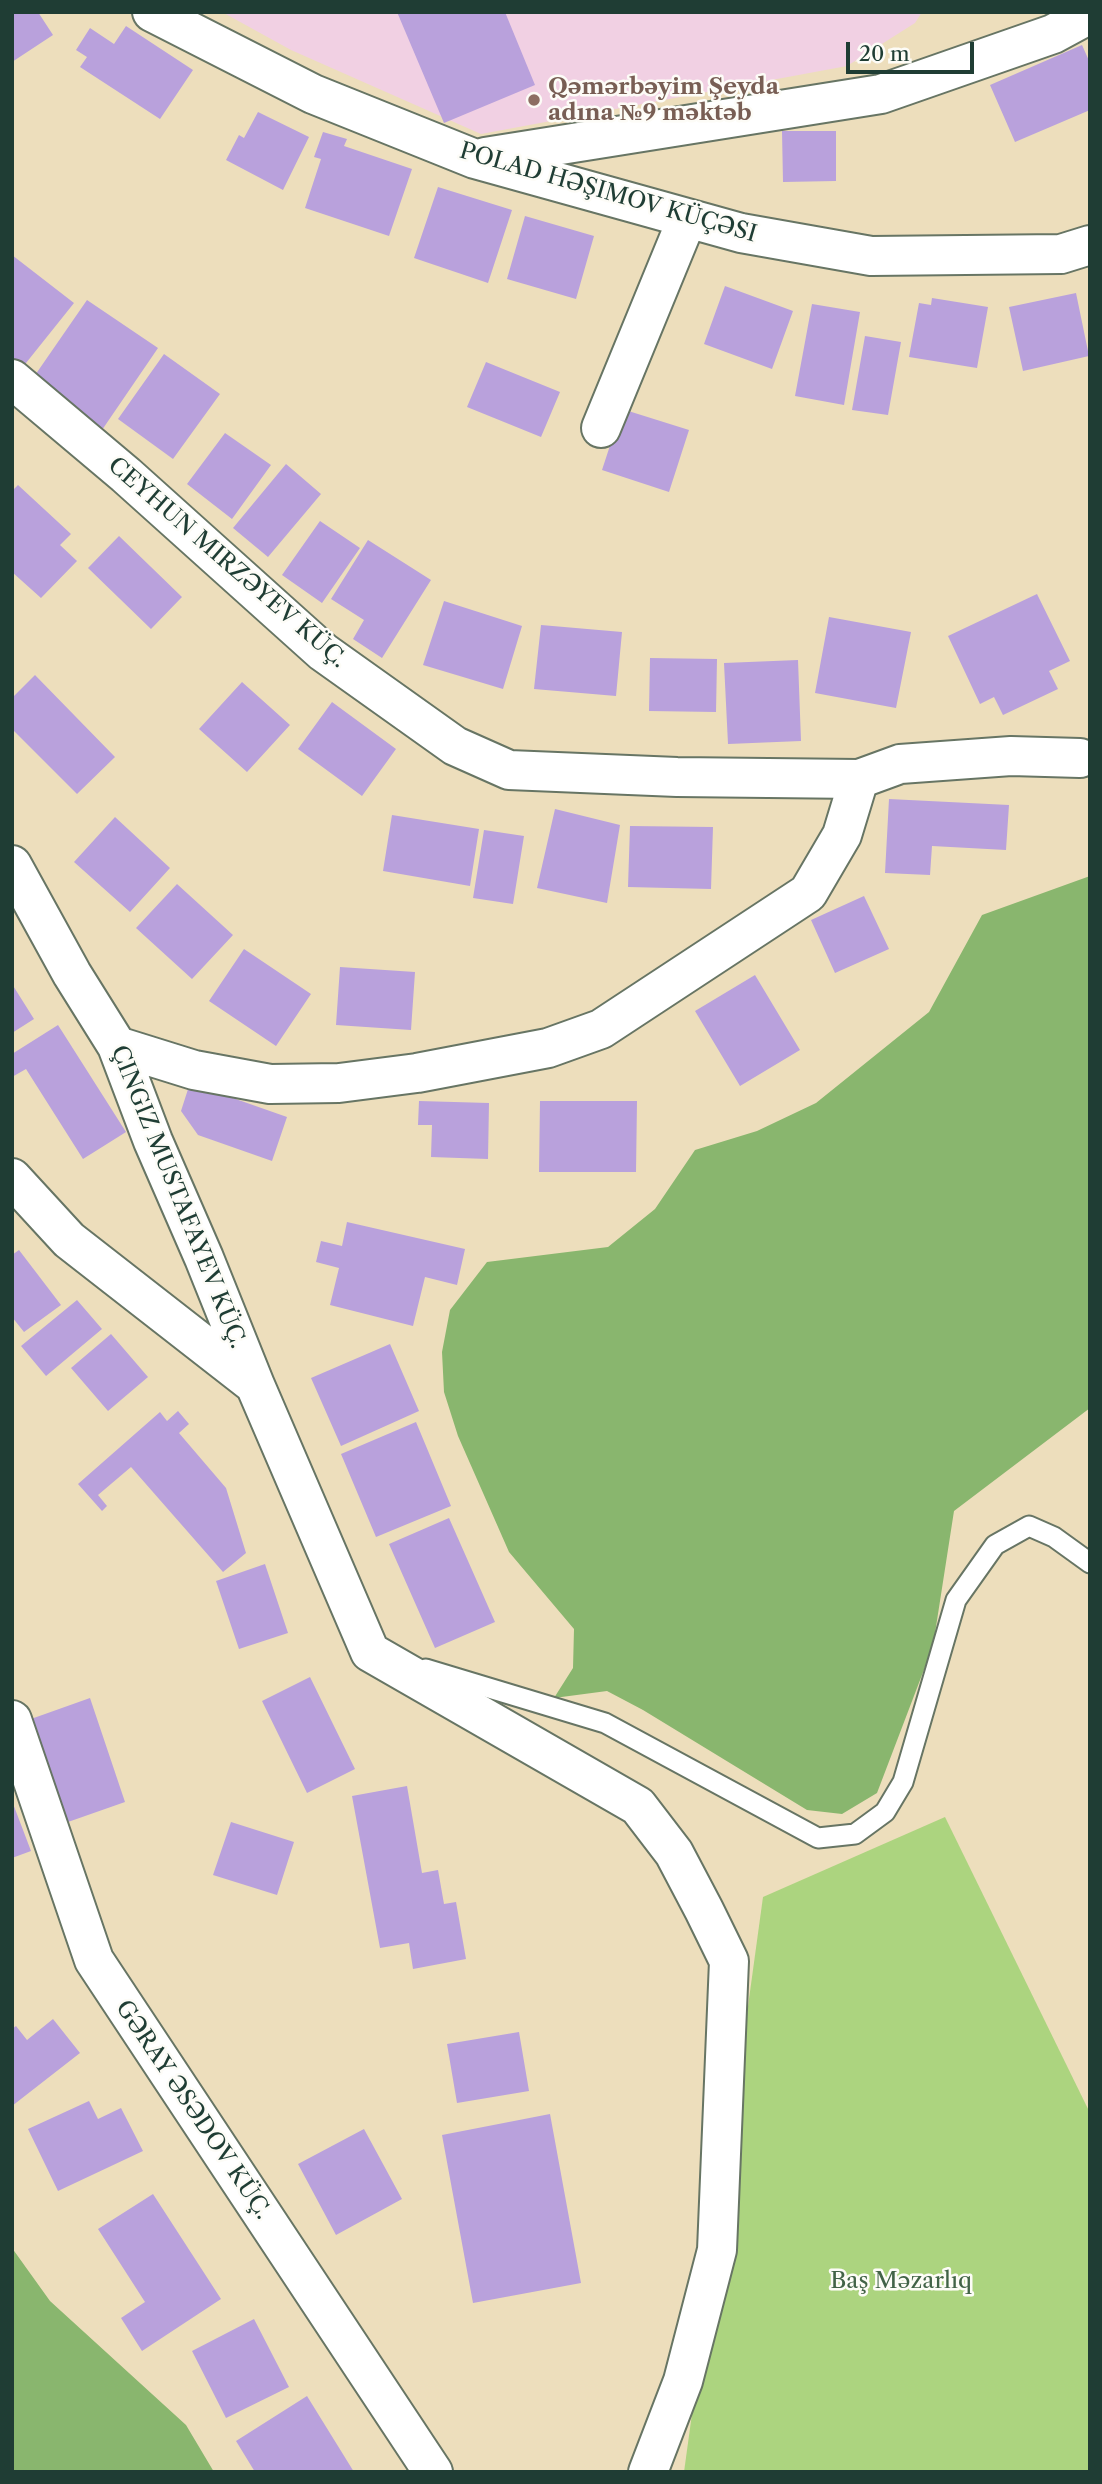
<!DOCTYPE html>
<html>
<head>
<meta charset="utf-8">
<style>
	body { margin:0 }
	#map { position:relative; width:1102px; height:2484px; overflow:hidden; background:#eddebc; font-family:"Libre Caslon Text",serif }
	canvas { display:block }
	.frame { position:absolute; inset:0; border:14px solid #1f3d34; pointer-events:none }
	.scale { position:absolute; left:846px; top:42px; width:128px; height:32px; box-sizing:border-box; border:4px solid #1f3d34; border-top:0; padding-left:9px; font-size:21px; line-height:24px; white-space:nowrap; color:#1f3d34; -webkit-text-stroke:5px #fdfcf7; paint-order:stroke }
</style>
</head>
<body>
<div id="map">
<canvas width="1102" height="2484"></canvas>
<div class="frame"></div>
<div class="scale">20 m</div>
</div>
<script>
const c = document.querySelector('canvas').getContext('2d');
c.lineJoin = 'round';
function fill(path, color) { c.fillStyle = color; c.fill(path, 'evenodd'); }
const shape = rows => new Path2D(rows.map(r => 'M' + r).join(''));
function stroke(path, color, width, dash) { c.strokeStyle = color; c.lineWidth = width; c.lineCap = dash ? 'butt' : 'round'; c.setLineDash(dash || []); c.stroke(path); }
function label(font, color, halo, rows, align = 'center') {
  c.font = font + ' "Libre Caslon Text",serif'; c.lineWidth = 5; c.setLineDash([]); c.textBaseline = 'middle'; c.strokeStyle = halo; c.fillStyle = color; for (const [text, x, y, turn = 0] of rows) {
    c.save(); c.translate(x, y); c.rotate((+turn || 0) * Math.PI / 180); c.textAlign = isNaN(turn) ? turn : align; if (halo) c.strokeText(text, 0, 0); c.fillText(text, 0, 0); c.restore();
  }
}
const built = shape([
	[222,12,922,12,915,23,847,66,481,134,291,50]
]);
const green = shape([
	[945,1817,1090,2113,1090,2472,684,2472,763,1897]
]);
const forest = shape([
	[1090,876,1090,1408,954,1511,933,1646,877,1793,842,1814,807,1810,643,1710,607,1691,554,1698,573,1668,574,1629,509,1552,458,1436,444,1392,442,1352,450,1310,487,1262,608,1247,655,1209,695,1150,757,1131,816,1103,929,1012,982,915],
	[12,2248,50,2301,186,2425,214,2472,12,2472]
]);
const building = shape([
	[12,12,38,12,53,35,12,62],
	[397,12,505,12,535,85,444,123],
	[126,26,193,70,160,119,80,67,87,57,76,50,90,28,114,44],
	[1082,45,1090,63,1090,110,1015,142,990,85],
	[258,112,309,137,283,190,226,160,239,135,244,138],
	[782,131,836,131,836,181,783,182],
	[323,132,347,139,344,146,412,169,389,236,305,208,321,159,314,157],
	[438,187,512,210,488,283,414,258],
	[525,216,594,236,576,299,507,279],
	[12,255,74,303,22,368,12,360],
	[725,286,793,311,772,369,704,344],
	[1076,293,1089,356,1023,371,1009,307],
	[932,298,988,307,977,368,909,357,919,303,931,305],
	[87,300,158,348,102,430,31,381],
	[812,304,860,312,844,405,795,396],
	[865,336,901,342,888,415,852,410],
	[164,354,220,394,173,459,118,419],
	[486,362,560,392,541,437,467,407],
	[622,409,689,430,669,492,602,470],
	[225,433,271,465,232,519,187,484],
	[286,464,321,494,268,557,233,528],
	[18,485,71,534,60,545,77,561,41,598,12,572,12,491],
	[320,521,360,548,322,603,282,575],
	[119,536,182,597,151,629,88,568],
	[368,540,431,580,382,658,353,639,364,620,331,599],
	[1037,594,1070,661,1049,671,1058,689,1003,715,994,697,980,704,948,636],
	[444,601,522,626,503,689,423,665],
	[829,617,911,632,896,708,815,693],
	[541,625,622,632,616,696,534,689],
	[650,658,717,659,716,712,649,711],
	[798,660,801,741,728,744,724,663],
	[35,675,115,757,77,794,12,729,12,698],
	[242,682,290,725,247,772,199,729],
	[332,702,396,749,362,796,298,749],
	[889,799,1009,805,1006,850,932,846,930,875,885,873],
	[555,809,620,825,607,903,537,888],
	[392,815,479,829,470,886,383,871],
	[115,817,170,868,130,912,74,862],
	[630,826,713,827,711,889,628,887],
	[484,830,524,836,513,904,473,898],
	[177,884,233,935,192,979,136,928],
	[864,896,889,949,835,973,811,920],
	[244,949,311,994,276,1046,209,1001],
	[340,967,415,972,411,1030,336,1025],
	[755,975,800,1050,740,1086,695,1011],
	[12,984,34,1019,12,1033],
	[58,1025,126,1132,83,1159,26,1069,12,1077,12,1054],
	[190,1083,287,1117,272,1161,198,1135,181,1111],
	[419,1101,489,1103,488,1159,431,1157,432,1125,418,1125],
	[540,1101,637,1101,636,1172,539,1172],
	[347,1222,465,1249,457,1285,425,1277,413,1326,330,1305,339,1268,316,1262,321,1241,342,1246],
	[19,1250,61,1305,24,1332,12,1317,12,1255],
	[77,1300,102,1329,46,1376,21,1346],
	[111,1334,148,1377,108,1411,71,1368],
	[390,1344,419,1411,341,1446,311,1378],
	[178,1411,189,1424,179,1433,226,1488,246,1553,223,1572,131,1467,98,1495,107,1506,102,1511,78,1484,160,1412,167,1421],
	[416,1422,451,1506,376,1537,341,1454],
	[449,1518,495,1622,435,1648,389,1544],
	[265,1564,288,1633,239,1649,216,1581],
	[310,1677,355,1769,307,1793,262,1701],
	[90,1698,125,1802,68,1822,31,1719],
	[407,1786,422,1873,438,1870,444,1904,456,1902,466,1959,413,1969,409,1943,380,1948,352,1796],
	[12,1801,31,1851,12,1858],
	[231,1822,294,1842,277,1895,213,1875],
	[53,2019,80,2053,12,2106,12,2029,16,2026,27,2040],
	[519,2032,529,2091,457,2103,447,2044],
	[89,2101,98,2119,121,2108,143,2151,58,2191,28,2129],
	[550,2114,581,2283,473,2303,442,2135],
	[364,2129,402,2199,336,2235,298,2164],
	[153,2194,221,2299,142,2351,121,2318,145,2302,98,2229],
	[254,2319,289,2387,226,2418,192,2351],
	[307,2396,354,2472,255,2472,236,2441]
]);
const service = shape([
	[426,1669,605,1723,818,1838,855,1834,885,1812,903,1782,956,1600,995,1545,1029,1526,1054,1537,1090,1563]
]);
const minor = shape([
	[152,12,313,94,475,159,741,233,871,256,1061,254,1090,245],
	[485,157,881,94,1053,34,1090,14],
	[12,379,126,475,323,652,455,746,509,770,677,777,859,779,842,835,808,893,601,1029,548,1048,417,1073,339,1083,270,1084,194,1070,117,1046],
	[601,428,687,219],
	[859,779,900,764,1011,756,1080,758],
	[12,865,72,974,117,1046,153,1141,204,1258,255,1385],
	[12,1178,69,1240,255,1385,370,1652,638,1806,674,1853,704,1910,729,1961,717,2250,683,2381,648,2472],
	[12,1720,94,1960,433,2472]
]);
const markers = [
	[534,100,7,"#8d6e63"]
];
const educationNames = [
	["Qəmərbəyim Şeyda",548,87],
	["adına №9 məktəb",548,113]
];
const streetNames = [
	["POLAD HƏŞIMOV KÜÇƏSI",608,193,16],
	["CEYHUN MIRZƏYEV KÜÇ.",227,563,41],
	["ÇINGIZ MUSTAFAYEV KÜÇ.",178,1197,68],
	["GƏRAY ƏSƏDOV KÜÇ.",193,2110,56]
];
const parkNames = [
	["Baş Məzarlıq",901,2281]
];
fill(built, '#f1d0e3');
fill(green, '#acd47f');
fill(forest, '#89b66e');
fill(building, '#b9a1dc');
stroke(service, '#677564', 23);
stroke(minor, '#677564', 42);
stroke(service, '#fff', 19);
stroke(minor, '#fff', 38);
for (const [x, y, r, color] of markers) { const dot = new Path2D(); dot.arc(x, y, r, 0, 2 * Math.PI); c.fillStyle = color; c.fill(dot); stroke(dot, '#fdfcf7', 2.5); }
label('bold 23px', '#785e54', '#fdfcf7', educationNames, 'left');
label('23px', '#1f3d34', '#fdfcf7', streetNames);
label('23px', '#426347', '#fdfcf7', parkNames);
</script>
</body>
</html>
